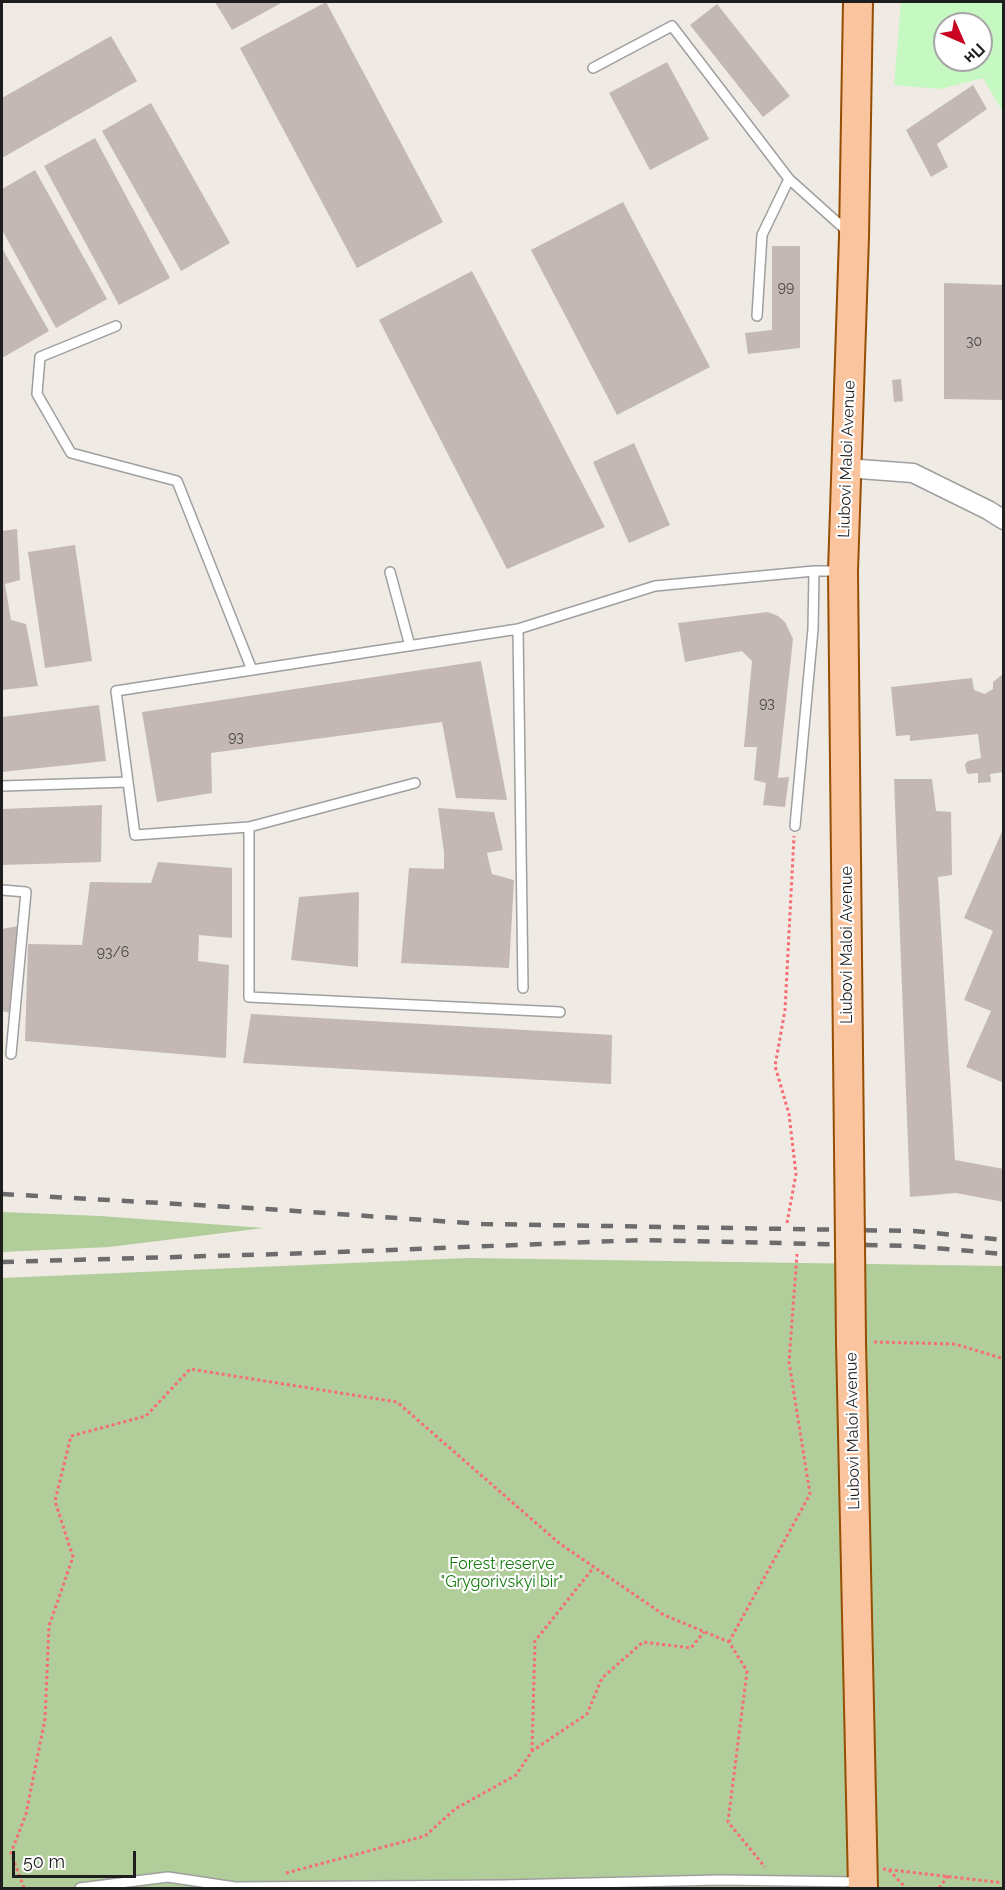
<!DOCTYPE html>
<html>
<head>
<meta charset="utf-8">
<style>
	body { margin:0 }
	#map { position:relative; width:1005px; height:1890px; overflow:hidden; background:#efeae4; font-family:Raleway,sans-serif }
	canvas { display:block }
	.frame { position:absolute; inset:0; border:3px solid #1e1e1e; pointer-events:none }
	.north { position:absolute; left:933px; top:12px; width:60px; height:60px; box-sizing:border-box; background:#fff; border:2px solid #a5a5a5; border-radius:50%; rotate:135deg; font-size:16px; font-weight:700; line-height:24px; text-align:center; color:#1e1e1e }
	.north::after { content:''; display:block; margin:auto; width:21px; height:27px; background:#c80422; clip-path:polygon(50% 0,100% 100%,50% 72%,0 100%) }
	.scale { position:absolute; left:12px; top:1851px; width:124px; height:27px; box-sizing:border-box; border:3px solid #1e1e1e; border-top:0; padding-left:8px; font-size:18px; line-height:21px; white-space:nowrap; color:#1e1e1e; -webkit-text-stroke:4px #fff; paint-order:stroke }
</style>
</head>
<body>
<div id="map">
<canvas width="1005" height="1890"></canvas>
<div class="frame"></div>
<div class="north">Пн</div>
<div class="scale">50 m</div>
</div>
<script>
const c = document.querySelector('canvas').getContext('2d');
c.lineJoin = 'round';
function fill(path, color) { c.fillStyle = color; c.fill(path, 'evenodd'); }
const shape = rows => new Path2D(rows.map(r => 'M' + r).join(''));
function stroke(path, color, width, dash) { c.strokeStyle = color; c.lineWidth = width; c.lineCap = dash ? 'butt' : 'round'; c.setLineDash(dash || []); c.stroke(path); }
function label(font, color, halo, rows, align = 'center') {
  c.font = font + ' Raleway,sans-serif'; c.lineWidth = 4.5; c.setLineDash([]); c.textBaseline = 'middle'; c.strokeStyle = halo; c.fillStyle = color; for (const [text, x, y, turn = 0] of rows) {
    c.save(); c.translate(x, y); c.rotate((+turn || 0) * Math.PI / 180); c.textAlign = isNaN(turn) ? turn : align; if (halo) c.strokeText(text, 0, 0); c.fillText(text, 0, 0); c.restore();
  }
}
const forest = shape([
	[2,1212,100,1216,264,1228,109,1247,2,1252],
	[468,1258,1003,1266,1003,1888,2,1888,2,1278]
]);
const park = shape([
	[901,2,1003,2,1003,112,983,78,940,89,894,85],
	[945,24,981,24,981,60,945,60]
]);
const building = shape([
	[215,2,283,2,232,30],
	[326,2,443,222,357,268,240,48],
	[717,4,790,96,763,117,690,25],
	[111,36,137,81,2,158,2,98],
	[667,62,709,139,650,170,609,93],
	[973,85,987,109,937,144,948,167,931,177,906,130],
	[151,103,230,243,181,271,102,131],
	[95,138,170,278,119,305,44,166],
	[35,170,107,299,56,328,2,230,2,189],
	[623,202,710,367,617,415,531,250],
	[772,246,800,246,800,348,748,354,745,333,772,330],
	[2,248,49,331,2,358],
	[472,271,605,527,507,569,379,320],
	[944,283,1004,285,1004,400,944,399],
	[901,379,903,401,894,402,892,380],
	[634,443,670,525,629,543,593,462],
	[17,529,20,580,5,584,11,620,26,624,38,686,2,690,2,531],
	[75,545,92,661,45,668,28,552],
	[768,612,778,616,785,622,793,639,778,778,789,777,785,807,763,805,766,783,754,780,757,747,744,747,752,661,742,651,685,662,678,623],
	[481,661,507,800,456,798,442,722,211,753,212,793,157,802,142,712],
	[1004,673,1004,772,990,774,991,782,978,783,978,773,968,774,966,771,965,764,968,761,981,758,978,734,910,741,910,735,896,736,891,687,972,678,974,690,985,694,993,689,993,682],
	[99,705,106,761,2,772,2,717],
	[894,779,932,779,936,811,951,812,952,875,938,877,955,1160,1004,1169,1004,1202,956,1193,910,1197],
	[102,805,101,862,2,865,2,809],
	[438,808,494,812,503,850,487,853,492,874,514,880,509,968,401,963,409,868,444,869,444,853],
	[1004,827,1004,1083,966,1067,991,1011,964,1000,993,931,964,918],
	[158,862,232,868,232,938,199,935,198,961,229,965,226,1058,25,1041,28,944,82,945,90,882,151,883],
	[359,892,358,967,291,960,299,897],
	[18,926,11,1013,2,1011,2,929],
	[251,1014,612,1035,611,1084,243,1063]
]);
const path = shape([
	[787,1223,796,1174,789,1114,775,1066,785,1010,794,836],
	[874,1342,955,1344,1004,1359],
	[729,1642,810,1494,789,1362,797,1254],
	[532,1751,535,1641,594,1567],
	[883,1869,1004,1883],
	[889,1870,906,1888],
	[286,1873,425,1836,455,1809,516,1775,532,1751,587,1714,602,1678,643,1642,691,1648,704,1632],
	[24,1888,11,1853,26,1814,45,1719,49,1626,73,1557,55,1501,71,1436,146,1416,190,1369,397,1402,559,1543,664,1615,729,1642,747,1671,728,1822,765,1867],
	[939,1888,948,1876]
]);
const service = shape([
	[593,68,672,26,789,179,848,232],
	[757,316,762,235,789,179],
	[116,326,40,357,37,394,71,453,177,481,252,670],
	[390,572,410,646],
	[518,629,523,988],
	[415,783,249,827,135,835,116,691,518,629,655,586,814,571,841,571],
	[2,786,128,782],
	[795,826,813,629,814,571],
	[249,827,249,997,560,1012],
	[2,890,26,892,11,1054],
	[80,1888,168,1877,235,1887,503,1885,720,1880,859,1882]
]);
const minor = shape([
	[846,468,913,473,988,510,1004,520]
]);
const primary = shape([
	[849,1147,843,571,854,237,858,2],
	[851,1342,863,1888]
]);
const rail = shape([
	[2,1194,267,1209,482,1224,914,1231,1004,1240],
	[2,1262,314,1253,642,1240,911,1246,1004,1254]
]);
const primaryBridge = shape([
	[849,1147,851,1342]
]);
const numberNames = [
	["99",786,288],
	["30",974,342],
	["93",767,704],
	["93",236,738],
	["93/6",113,953]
];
const streetNames = [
	["Liubovi Maloi Avenue",847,459,-88],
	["Liubovi Maloi Avenue",847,945,-90],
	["Liubovi Maloi Avenue",853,1431,-91]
];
const parkNames = [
	["Forest reserve",502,1564],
	["\"Grygorivskyi bir\"",502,1582]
];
fill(forest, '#b1cd9a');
fill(park, '#c6f8c2');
fill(building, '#c3b8b4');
stroke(service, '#9f9f9f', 12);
stroke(minor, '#9f9f9f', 21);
stroke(primary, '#954e03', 32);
stroke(path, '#f76d74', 3, [3, 3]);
stroke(service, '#fff', 9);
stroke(minor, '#fff', 18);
stroke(primary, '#fac49e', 28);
stroke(rail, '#6c6c6c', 4.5, [12, 12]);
stroke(primaryBridge, '#954e03', 32, []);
stroke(primaryBridge, '#fac49e', 28);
label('14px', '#474444', null, numberNames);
label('16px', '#1e1e1e', '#fff', streetNames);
label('16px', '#157a0e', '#fff', parkNames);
</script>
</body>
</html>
